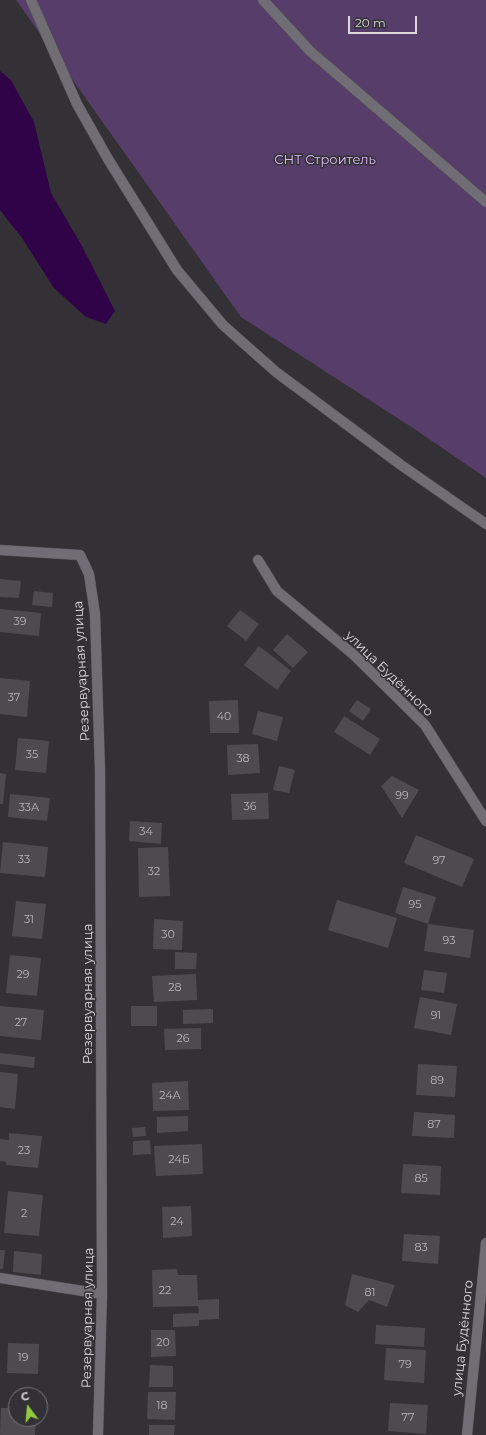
<!DOCTYPE html>
<html>
<head>
<meta charset="utf-8">
<style>
	body { margin:0 }
	#map { position:relative; width:486px; height:1435px; overflow:hidden; background:#343136; font-family:Montserrat,sans-serif }
	canvas { display:block }
	.north { position:absolute; left:8px; top:1387px; width:40px; height:40px; box-sizing:border-box; background:#343136; border:1px solid #767478; border-radius:50%; rotate:344deg; font-size:11px; font-weight:700; line-height:16px; text-align:center; color:#dad8db }
	.north::after { content:''; display:block; margin:auto; width:14px; height:18px; background:#91cd3f; clip-path:polygon(50% 0,100% 100%,50% 72%,0 100%) }
	.scale { position:absolute; left:348px; top:16px; width:69px; height:18px; box-sizing:border-box; border:2px solid #dad8db; border-top:0; padding-left:5px; font-size:12px; line-height:14px; white-space:nowrap; color:#dad8db; -webkit-text-stroke:3px #343136; paint-order:stroke }
</style>
</head>
<body>
<div id="map">
<canvas width="486" height="1435"></canvas>
<div class="north">С</div>
<div class="scale">20 m</div>
</div>
<script>
const c = document.querySelector('canvas').getContext('2d');
c.lineJoin = 'round';
function fill(path, color) { c.fillStyle = color; c.fill(path, 'evenodd'); }
const shape = rows => new Path2D(rows.map(r => 'M' + r).join(''));
function stroke(path, color, width, dash) { c.strokeStyle = color; c.lineWidth = width; c.lineCap = dash ? 'butt' : 'round'; c.setLineDash(dash || []); c.stroke(path); }
function label(font, color, halo, rows, align = 'center') {
  c.font = font + ' Montserrat,sans-serif'; c.lineWidth = 3; c.setLineDash([]); c.textBaseline = 'middle'; c.strokeStyle = halo; c.fillStyle = color; for (const [text, x, y, turn = 0] of rows) {
    c.save(); c.translate(x, y); c.rotate((+turn || 0) * Math.PI / 180); c.textAlign = isNaN(turn) ? turn : align; if (halo) c.strokeText(text, 0, 0); c.fillText(text, 0, 0); c.restore();
  }
}
const green = shape([
	[16,0,486,0,486,478,416,430,241,317]
]);
const water = shape([
	[0,71,11,80,34,122,51,193,82,246,115,311,106,324,86,317,54,288,22,238,0,210]
]);
const building = shape([
	[0,579,21,581,19,598,0,597],
	[34,591,53,593,52,607,32,605],
	[0,609,41,613,39,636,0,632],
	[240,610,259,624,246,641,227,626],
	[287,634,308,652,293,668,273,650],
	[259,646,291,671,277,690,244,665],
	[0,678,30,681,27,717,0,714],
	[238,700,239,733,210,733,209,701],
	[357,700,371,709,363,721,349,711],
	[258,711,283,717,277,741,252,734],
	[344,716,380,739,370,755,334,732],
	[18,738,49,741,46,773,15,770],
	[258,744,260,773,228,775,227,745],
	[279,766,295,770,289,793,273,790],
	[0,773,6,774,3,804,0,804],
	[392,776,419,790,402,818,381,786],
	[268,793,269,819,232,820,231,794],
	[10,794,50,798,47,821,8,817],
	[130,821,162,823,161,844,129,841],
	[416,835,474,859,462,887,404,863],
	[3,842,48,847,45,877,0,873],
	[168,847,170,896,139,897,138,848],
	[403,887,436,897,428,924,395,913],
	[337,900,397,918,388,948,328,930],
	[16,901,46,904,42,939,12,936],
	[154,919,183,921,182,950,153,949],
	[428,924,474,930,470,958,424,951],
	[175,952,197,953,196,969,175,969],
	[10,955,41,958,37,996,6,993],
	[424,970,447,973,444,993,421,990],
	[196,974,197,1000,154,1002,152,976],
	[420,997,457,1004,451,1035,414,1028],
	[0,1006,44,1010,41,1040,0,1036],
	[131,1006,157,1006,157,1026,131,1026],
	[213,1009,213,1023,183,1024,183,1010],
	[201,1028,201,1049,165,1050,164,1029],
	[0,1053,35,1057,34,1068,0,1064],
	[418,1064,457,1066,455,1097,416,1095],
	[0,1072,18,1074,15,1109,0,1107],
	[188,1081,189,1110,153,1111,152,1083],
	[414,1112,455,1115,454,1138,412,1136],
	[188,1116,188,1131,157,1133,157,1117],
	[145,1127,146,1136,133,1137,132,1128],
	[9,1133,42,1136,38,1168,6,1165,6,1162,0,1161,0,1139,9,1140],
	[150,1140,151,1154,133,1155,133,1141],
	[202,1144,203,1174,156,1176,154,1146],
	[403,1164,441,1166,440,1195,401,1193],
	[8,1191,43,1195,39,1236,4,1233],
	[191,1206,192,1236,163,1238,162,1207],
	[404,1234,440,1236,438,1264,402,1261],
	[0,1250,5,1250,3,1269,0,1269],
	[14,1251,42,1254,41,1275,13,1272],
	[177,1269,178,1275,197,1275,198,1300,219,1299,219,1319,199,1320,199,1326,173,1327,173,1314,199,1313,198,1306,153,1307,152,1270],
	[352,1274,395,1285,387,1307,369,1300,358,1312,345,1305],
	[376,1325,425,1328,424,1347,375,1344],
	[151,1330,175,1330,176,1356,151,1357],
	[8,1343,39,1344,38,1374,7,1373],
	[386,1348,426,1350,424,1383,384,1380],
	[150,1365,173,1366,173,1387,149,1387],
	[148,1392,176,1392,175,1420,147,1419],
	[390,1403,428,1405,426,1434,388,1431],
	[1,1408,16,1408,16,1419,36,1419,35,1435,0,1435],
	[149,1425,175,1425,174,1435,149,1435]
]);
const street = shape([
	[31,0,77,104,108,159,177,270,223,325,276,372,401,465,486,524],
	[263,0,310,51,486,202],
	[0,550,80,555,89,574,95,614,100,771,102,1294,98,1435],
	[258,560,277,591,354,655,425,725,486,821],
	[0,1278,102,1294],
	[467,1435,486,1243]
]);
const numberNames = [
	["39",20,622],
	["37",14,698],
	["40",224,717],
	["35",32,755],
	["38",243,759],
	["99",402,796],
	["36",250,807],
	["33А",29,808],
	["34",146,832],
	["33",24,860],
	["97",439,861],
	["32",154,872],
	["95",415,905],
	["31",29,920],
	["30",168,935],
	["93",449,941],
	["29",23,975],
	["28",175,988],
	["91",436,1016],
	["27",21,1023],
	["26",183,1039],
	["89",437,1081],
	["24А",170,1096],
	["87",434,1125],
	["23",24,1151],
	["24Б",179,1160],
	["85",421,1179],
	["2",24,1214],
	["24",177,1222],
	["83",421,1248],
	["22",165,1291],
	["81",370,1293],
	["20",163,1343],
	["19",23,1358],
	["79",405,1365],
	["18",162,1406],
	["77",408,1418]
];
const parkNames = [
	["СНТ Строитель",325,160]
];
const streetNames = [
	["Резервуарная улица",82,671,-93],
	["улица Будённого",389,674,44],
	["Резервуарная улица",88,994,-90],
	["Резервуарная улица",88,1318,-89],
	["улица Будённого",463,1338,-84]
];
fill(green, '#573e6a');
fill(water, '#300248');
fill(building, '#4e4b50');
stroke(street, '#504e53', 11);
stroke(street, '#716d74', 10);
label('11px', '#b7b5b8', null, numberNames);
label('13px', '#debcf8', '#343136', parkNames);
label('13px', '#dad8db', '#343136', streetNames);
</script>
</body>
</html>
